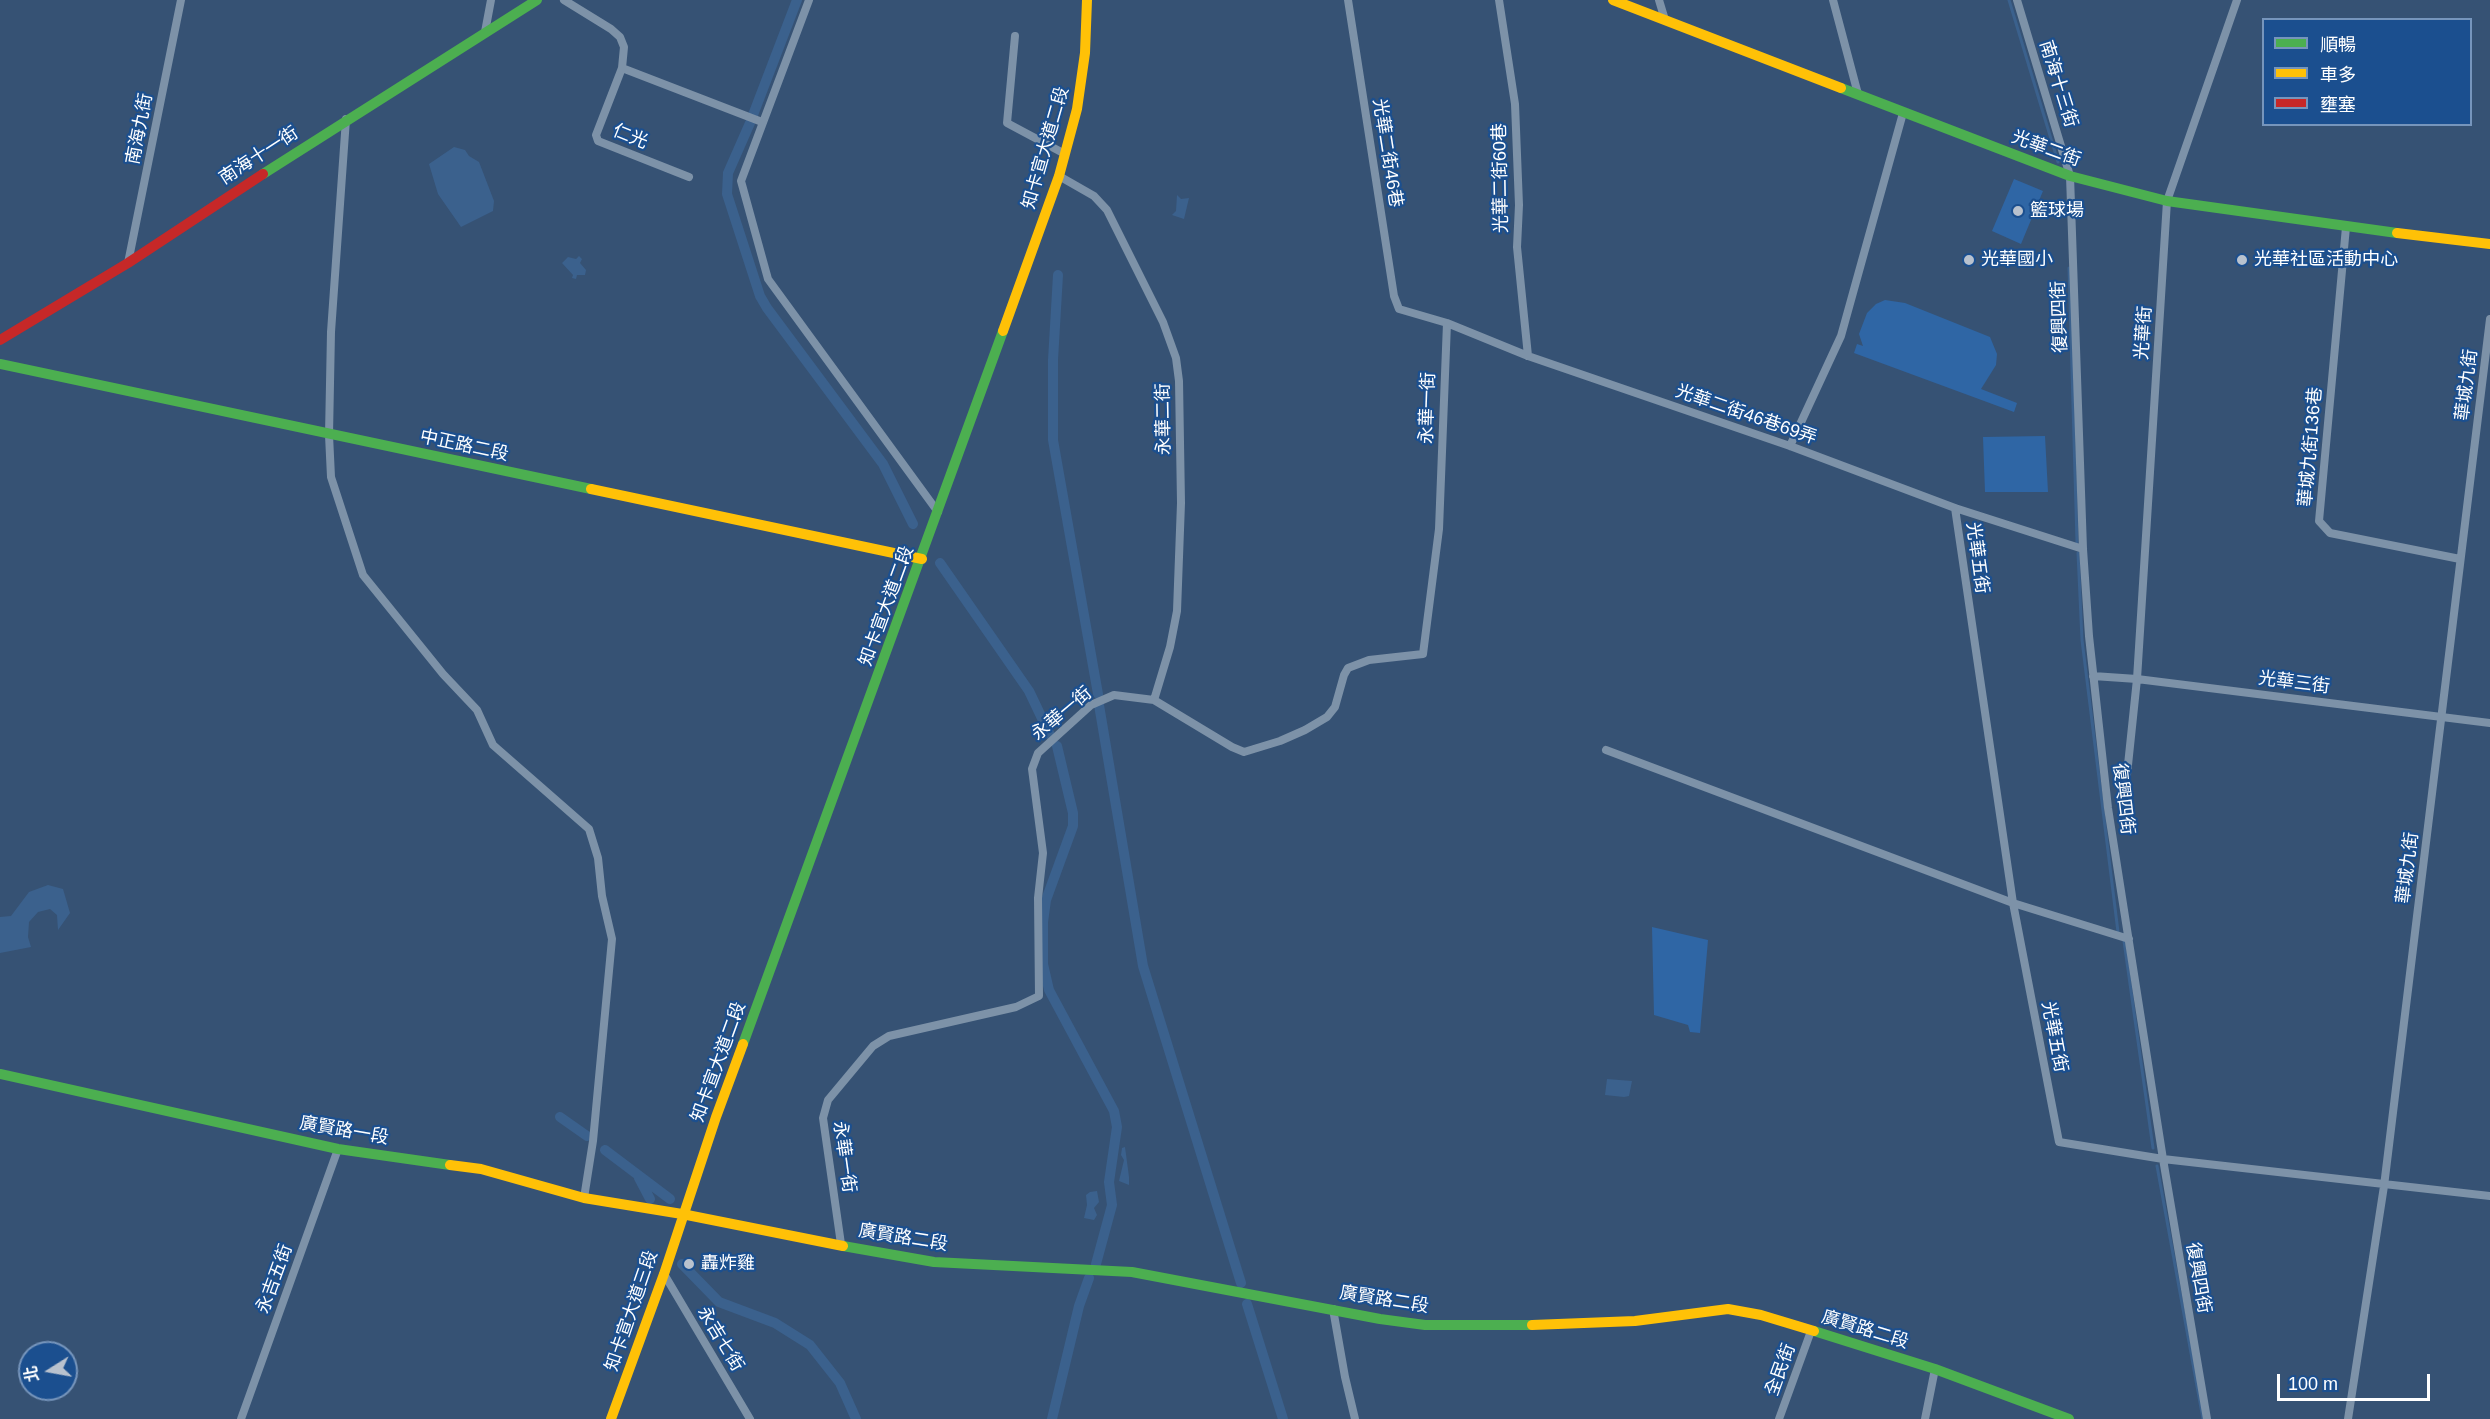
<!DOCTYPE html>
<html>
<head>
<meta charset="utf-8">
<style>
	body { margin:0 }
	#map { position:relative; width:2490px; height:1419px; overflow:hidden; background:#365274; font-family:Arial,"Noto Sans TC",sans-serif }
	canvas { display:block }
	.legend { position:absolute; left:2262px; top:18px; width:210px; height:108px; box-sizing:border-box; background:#1b4f8f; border:2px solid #7695bc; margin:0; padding:8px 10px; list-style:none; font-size:18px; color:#fff }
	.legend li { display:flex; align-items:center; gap:12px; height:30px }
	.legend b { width:30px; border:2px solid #7695bc }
	.north { position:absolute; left:18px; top:1341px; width:60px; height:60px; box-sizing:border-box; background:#1b4f8f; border:2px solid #7695bc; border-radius:50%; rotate:259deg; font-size:16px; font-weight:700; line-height:24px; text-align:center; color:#fff }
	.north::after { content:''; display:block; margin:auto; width:21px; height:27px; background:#b9c2ce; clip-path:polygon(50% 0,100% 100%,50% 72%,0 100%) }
	.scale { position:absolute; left:2277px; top:1374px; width:153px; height:27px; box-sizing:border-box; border:3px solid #fff; border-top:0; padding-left:8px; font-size:18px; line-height:21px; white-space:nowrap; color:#fff; -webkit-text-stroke:4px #1b4f8f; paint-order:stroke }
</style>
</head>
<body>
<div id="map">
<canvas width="2490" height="1419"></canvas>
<ul class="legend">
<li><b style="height:8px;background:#4caf50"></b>順暢</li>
<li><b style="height:8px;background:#ffc107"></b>車多</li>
<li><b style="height:8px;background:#c62828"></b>壅塞</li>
</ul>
<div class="north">北</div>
<div class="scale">100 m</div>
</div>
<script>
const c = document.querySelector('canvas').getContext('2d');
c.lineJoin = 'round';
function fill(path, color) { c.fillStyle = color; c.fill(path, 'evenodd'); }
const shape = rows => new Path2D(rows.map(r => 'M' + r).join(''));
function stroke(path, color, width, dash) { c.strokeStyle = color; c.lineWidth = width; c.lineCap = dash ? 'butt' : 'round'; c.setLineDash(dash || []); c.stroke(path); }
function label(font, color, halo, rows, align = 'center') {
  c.font = font + ' Arial,"Noto Sans TC",sans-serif'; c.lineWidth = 4.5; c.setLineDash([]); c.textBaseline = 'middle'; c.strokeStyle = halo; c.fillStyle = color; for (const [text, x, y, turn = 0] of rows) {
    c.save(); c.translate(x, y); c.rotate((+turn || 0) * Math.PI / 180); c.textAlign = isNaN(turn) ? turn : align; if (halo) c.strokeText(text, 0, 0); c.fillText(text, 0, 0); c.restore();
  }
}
const green = shape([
	[2014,179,2043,191,2021,244,1992,231],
	[1885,300,1905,303,1990,337,1997,354,1996,365,1981,389,2017,403,2014,412,1854,353,1857,344,1863,346,1859,334,1867,313,1876,304],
	[2045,436,2048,492,1985,492,1983,437],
	[1652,927,1708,940,1700,1033,1690,1032,1688,1025,1654,1015]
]);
const water = shape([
	[454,147,465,150,469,156,479,162,494,201,493,211,461,227,438,194,429,164],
	[1177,195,1181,199,1189,198,1184,219,1172,215,1176,211],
	[579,256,582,259,580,263,586,270,585,275,577,275,576,279,572,278,573,275,562,263,568,257,576,259],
	[48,885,63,889,70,913,58,930,57,915,50,909,38,912,29,922,28,937,31,947,0,953,0,917,11,916,29,892],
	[1607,1079,1632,1081,1629,1096,1624,1097,1605,1095],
	[1125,1147,1129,1177,1129,1185,1119,1181,1124,1160,1121,1155,1122,1148],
	[1097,1191,1099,1202,1094,1208,1097,1215,1094,1220,1084,1218,1087,1205,1086,1195,1090,1192]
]);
const stream = shape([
	[2009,0,2058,162],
	[2069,268,2077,542],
	[2078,553,2082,640,2118,932],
	[2124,941,2153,1148],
	[2157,1166,2203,1419]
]);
const canal = shape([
	[753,115,797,0],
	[750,123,728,173,727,194,760,296,767,308,883,464,913,524],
	[1058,275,1053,360,1053,440,1098,694],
	[940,563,1029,691,1050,735],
	[1099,705,1143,966,1241,1283],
	[1057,746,1073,813,1073,826,1046,900,1043,922,1043,964,1049,990,1114,1111,1117,1127,1109,1182,1112,1205,1096,1264],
	[560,1117,587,1136],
	[605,1150,670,1199],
	[639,1178,650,1199],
	[682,1264,719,1302,775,1323,810,1345,840,1383,856,1419],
	[1247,1304,1283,1419],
	[1052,1419,1079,1306,1089,1278]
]);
const street = shape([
	[564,0,611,29,620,37,624,47,622,68,596,135,598,141,689,177],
	[809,0,741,181,768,279,938,512],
	[1348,0,1394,296,1399,309,1447,323,1528,356,1790,446,1955,508,2083,549],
	[1499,0,1515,104,1519,205,1517,247,1528,356],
	[1659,0,1665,20],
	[1833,0,1858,94],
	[2017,0,2070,176,2083,549,2089,636,2108,808,2163,1159,2207,1419],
	[485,32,491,0],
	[1015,36,1007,123,1065,154],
	[622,68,762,122],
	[346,119,331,332,329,435,331,477,363,575,443,674,477,710,493,745,589,829,598,858,602,896,612,939,593,1141,584,1198],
	[1059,176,1094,196,1107,210,1163,322,1176,358,1179,381,1181,503,1177,611,1170,647,1154,700],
	[2346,227,2319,521,2330,533,2460,559],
	[128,263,181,0],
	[1790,446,1841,336,1903,113],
	[1955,508,2013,903,2059,1142,2163,1159,2490,1196],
	[2093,676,2137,679,2490,723],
	[1606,750,2013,903,2129,939],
	[2126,784,2137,679,2167,201,2237,0],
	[841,1244,823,1118,828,1100,873,1046,889,1036,1016,1007,1039,996,1038,898,1043,853,1032,769,1038,753,1091,705,1114,695,1154,700,1232,747,1244,752,1280,741,1305,730,1327,717,1335,707,1344,675,1348,668,1369,660,1423,654,1439,529,1447,323],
	[664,1274,750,1419],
	[1333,1309,1345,1377,1355,1419],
	[241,1419,338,1149],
	[1779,1419,1811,1331],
	[1925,1419,1935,1369],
	[2348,1419,2384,1186,2490,319]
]);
const fast = shape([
	[1841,88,2070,176,2167,201,2397,233],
	[263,174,537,0],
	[0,364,591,489],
	[743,1044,1003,331],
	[0,1074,338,1149,450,1165],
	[843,1246,934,1262,1132,1272,1380,1319,1425,1325,1532,1325],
	[1814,1331,1935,1369,2069,1419]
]);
const slow = shape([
	[1613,0,1841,88],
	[2397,233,2490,244],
	[1003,331,1059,176,1077,109,1085,53,1087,0],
	[591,489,922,559],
	[450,1165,481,1169,584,1198,682,1214,843,1246],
	[1532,1325,1635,1321,1728,1309,1761,1315,1814,1331],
	[611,1419,664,1274,716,1117,743,1044]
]);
const jam = shape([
	[0,340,128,263,263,174]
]);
const markers = [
	[2018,211,6,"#b9c2ce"],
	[1969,260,6,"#b9c2ce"],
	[2242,260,6,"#b9c2ce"],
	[689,1264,6,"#b9c2ce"]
];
const streetNames = [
	["南海十三街",2058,84,73],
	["南海九街",140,129,-79],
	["仁光",630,137,22],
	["知卡宣大道二段",1046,148,-74],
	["光華二街",2046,149,20],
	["光華二街46巷",1387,153,81],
	["南海十一街",259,156,-33],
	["光華二街60巷",1501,178,-91],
	["復興四街",2060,317,-92],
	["光華街",2144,333,-86],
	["華城九街",2467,385,-83],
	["永華一街",1428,408,-88],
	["光華二街46巷69弄",1746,415,19],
	["永華二街",1164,419,-91],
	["中正路二段",464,446,12],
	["華城九街136巷",2311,447,-85],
	["光華五街",1977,558,82],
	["知卡宣大道二段",887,606,-70],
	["光華三街",2294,683,7],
	["永華一街",1062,714,-40],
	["復興四街",2123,799,83],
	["華城九街",2408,868,-83],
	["光華五街",2054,1037,79],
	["知卡宣大道二段",719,1062,-70],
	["廣賢路一段",344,1131,10],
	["永華一街",844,1157,82],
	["廣賢路二段",903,1238,9],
	["復興四街",2198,1278,80],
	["永吉五街",275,1279,-70],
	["廣賢路二段",1384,1300,9],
	["知卡宣大道三段",632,1311,-71],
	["廣賢路二段",1865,1330,17],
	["永吉七街",720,1339,59],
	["全民街",1781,1370,-70]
];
const poiNames = [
	["籃球場",2030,211],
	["光華國小",1981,260],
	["光華社區活動中心",2254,260],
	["轟炸雞",701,1264]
];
fill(green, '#2f66a5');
fill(water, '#3b618d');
stroke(stream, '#3b618d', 3);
stroke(canal, '#3b618d', 10);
stroke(street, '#7d92a8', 8);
stroke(fast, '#4caf50', 10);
stroke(slow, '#ffc107', 10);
stroke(jam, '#c62828', 10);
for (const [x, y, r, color] of markers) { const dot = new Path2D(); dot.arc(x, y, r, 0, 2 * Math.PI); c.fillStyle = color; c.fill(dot); stroke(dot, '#1b4f8f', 2); }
label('18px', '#fff', '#1b4f8f', streetNames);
label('18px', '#fff', '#1b4f8f', poiNames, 'left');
</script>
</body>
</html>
